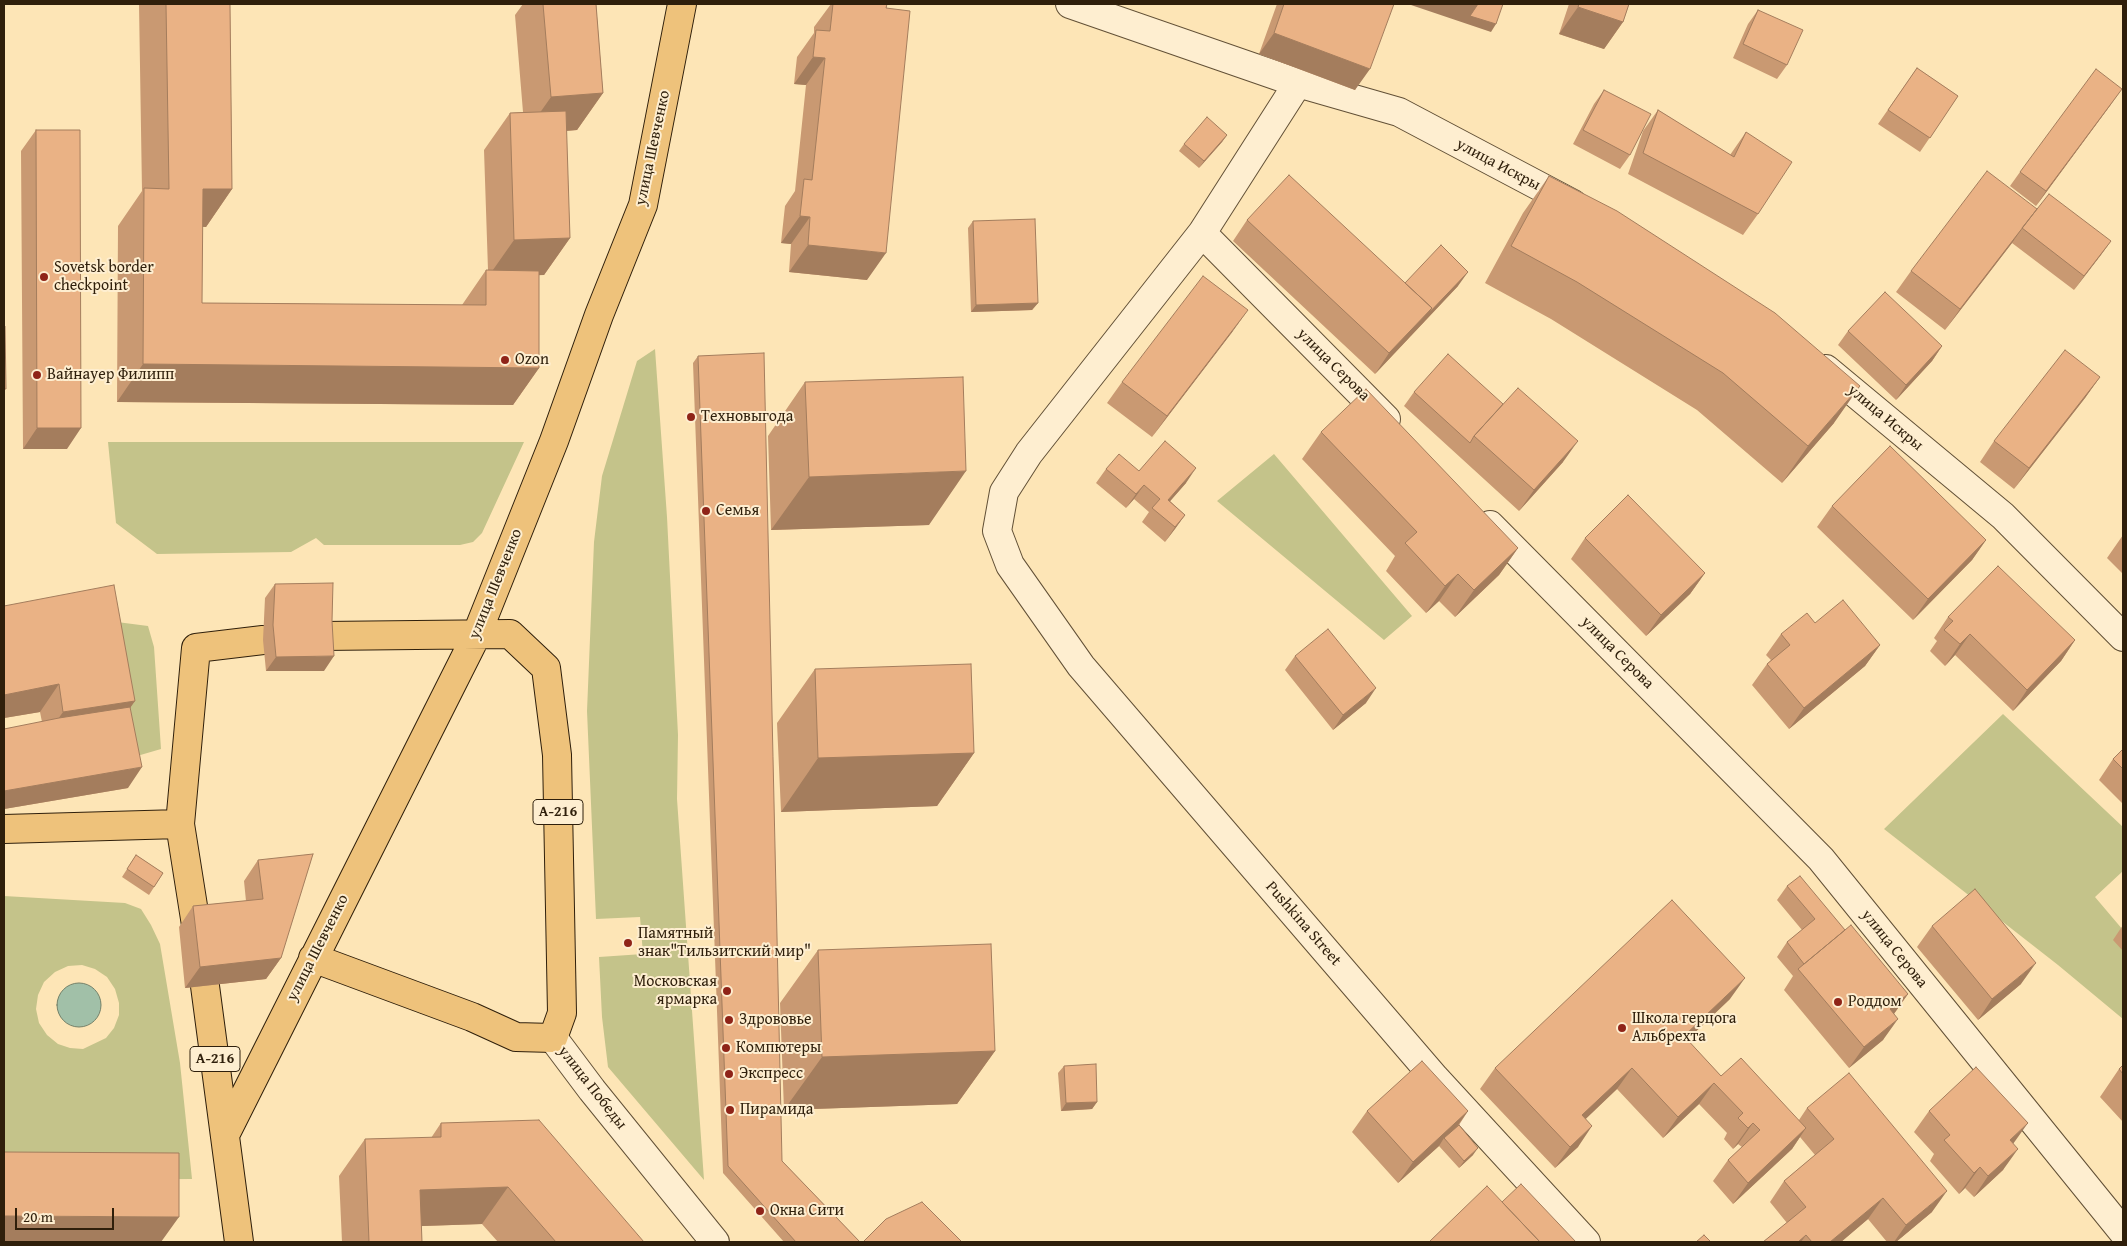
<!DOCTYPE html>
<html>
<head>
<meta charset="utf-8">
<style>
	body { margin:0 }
	#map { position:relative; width:2127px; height:1246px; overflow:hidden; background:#fde5b6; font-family:"Gentium Book Plus",serif }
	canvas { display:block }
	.frame { position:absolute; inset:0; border:5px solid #2f1f0b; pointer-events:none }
	.scale { position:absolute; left:15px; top:1208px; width:99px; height:22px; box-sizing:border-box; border:2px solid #2f1f0b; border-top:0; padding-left:6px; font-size:15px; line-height:18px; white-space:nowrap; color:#2f1f0b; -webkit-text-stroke:4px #feeed0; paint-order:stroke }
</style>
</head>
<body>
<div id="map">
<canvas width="2127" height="1246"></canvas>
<div class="frame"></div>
<div class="scale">20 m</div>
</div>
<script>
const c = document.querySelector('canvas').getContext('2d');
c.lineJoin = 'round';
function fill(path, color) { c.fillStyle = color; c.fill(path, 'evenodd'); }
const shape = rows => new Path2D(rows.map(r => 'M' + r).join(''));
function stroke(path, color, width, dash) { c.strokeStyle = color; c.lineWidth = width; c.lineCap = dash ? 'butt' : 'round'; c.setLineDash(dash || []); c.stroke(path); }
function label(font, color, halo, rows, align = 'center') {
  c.font = font + ' "Gentium Book Plus",serif'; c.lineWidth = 4; c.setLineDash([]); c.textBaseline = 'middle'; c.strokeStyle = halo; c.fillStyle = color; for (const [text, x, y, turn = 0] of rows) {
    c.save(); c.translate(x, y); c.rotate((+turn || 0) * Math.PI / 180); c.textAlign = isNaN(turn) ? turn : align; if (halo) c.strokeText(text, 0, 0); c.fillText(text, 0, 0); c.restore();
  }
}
const green = shape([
	[655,349,667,517,678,735,677,799,704,1180,608,1067,602,1017,599,957,643,954,640,917,596,919,587,711,594,542,602,476,637,361],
	[108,442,524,442,482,533,473,542,460,545,324,545,316,538,291,552,157,554,116,523],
	[1274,454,1412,616,1384,640,1217,501],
	[117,622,148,626,154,647,161,749,137,756],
	[2003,714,2123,827,2123,871,2095,897,2123,930,2123,1019,2058,965,1884,829],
	[4,896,125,903,141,909,151,925,160,944,180,1063,192,1179,4,1180],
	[82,965,95,969,107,977,115,989,119,1003,119,1015,114,1028,106,1038,83,1049,70,1048,58,1044,47,1035,39,1023,36,1009,38,995,44,982,55,972,68,966]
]);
const water = shape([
	'57 1005a22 22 0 1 1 44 0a22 22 0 1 1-44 0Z'
]);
const minor = shape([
	[1070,4,1298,83,1399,112,1573,204],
	[1298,83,1202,233,1386,419],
	[1202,233,1029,453,1004,492,997,531,1010,565,1081,666,1435,1078,1586,1242],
	[1826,369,2003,516,2123,637],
	[1490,525,1821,859,2123,1232],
	[553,1038,592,1090,715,1242]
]);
const major = shape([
	[4,829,180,824],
	[196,925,180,824,196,648,263,640],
	[313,958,472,1017,516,1037,553,1038,562,1013,557,755,546,668,510,634,322,636],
	[205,986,239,1242],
	[226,1133,476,636,554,441,599,315,643,205,682,4]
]);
const wall = shape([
	[139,4,230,4,232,189,206,227,202,226,202,303,462,305,486,270,488,270,484,150,510,113,523,112,515,15,523,4,596,4,603,93,577,130,566,131,570,238,544,275,539,275,539,368,513,405,117,402,118,226,142,191],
	[831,4,887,4,867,280,789,272,791,244,781,243,785,206,795,191,806,85,794,84,797,57,814,33,814,27],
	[1277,4,1394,4,1355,90,1259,54],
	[1569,4,1629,4,1623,22,1604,49,1559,34],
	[1758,10,1787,65,1777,79,1733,58,1748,24],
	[1917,68,1958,96,1920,152,1878,124],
	[1604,90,1630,155,1620,169,1573,144,1594,104],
	[2112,103,2036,206,2010,186,2020,172],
	[1658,110,1730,155,1746,132,1758,214,1743,235,1628,174,1643,131],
	[36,130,67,449,23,449,21,151],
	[1227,135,1222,142,1199,168,1179,151,1184,144],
	[1549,176,1834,423,1782,483,1697,410,1551,319,1485,283,1523,213],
	[2037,209,2111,241,2074,290,2012,243,1945,330,1896,292,1911,271],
	[1247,220,1405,283,1458,286,1375,374,1233,241],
	[973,221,1038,303,1032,310,971,312,968,228],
	[1233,331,1152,437,1107,403,1122,382],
	[1848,331,1942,346,1932,361,1896,400,1838,345],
	[698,356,782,1161,860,1242,784,1242,723,1173,693,363],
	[2100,377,2085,398,2014,489,1980,462,1994,441],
	[805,382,929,525,771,530,768,436],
	[1414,392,1563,462,1519,511,1404,406],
	[1321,432,1518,548,1499,575,1455,617,1439,601,1426,613,1386,571,1395,556,1302,459],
	[1106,469,1139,471,1186,483,1170,501,1185,515,1165,542,1142,522,1149,512,1134,499,1126,508,1096,483],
	[1832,506,1986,540,1972,560,1913,620,1817,527],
	[2123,535,2123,574,2107,558],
	[1585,538,1705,573,1690,594,1646,636,1571,559],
	[275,584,324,671,266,671,263,640,265,598],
	[4,606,135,701,130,707,128,788,4,809,4,729,42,722,40,712,4,718],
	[1948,617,2075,640,2061,661,2013,711,1955,655,1945,666,1930,651,1937,641,1934,638],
	[1815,623,1880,645,1865,666,1789,729,1752,685,1767,664,1771,660,1766,655,1781,634],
	[1295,656,1366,703,1333,730,1285,670],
	[815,669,974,753,937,806,781,812,777,723],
	[2123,749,2123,804,2099,780,2113,759],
	[136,855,163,873,149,895,122,877],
	[258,860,281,958,266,979,185,988,179,927,193,906,246,901,244,881],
	[1787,886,1845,930,1908,994,1894,1014,1883,1040,1849,1068,1784,990,1793,976,1777,957,1787,942,1802,930,1777,900],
	[2123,925,2123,951,2113,940],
	[1932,926,2021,984,1978,1020,1917,947],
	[818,950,995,1051,957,1104,784,1110,780,1003],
	[1730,999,1687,1040,1721,1076,1799,1120,1807,1108,1932,1212,1896,1242,1887,1242,1868,1219,1841,1242,1763,1242,1787,1223,1770,1202,1784,1181,1815,1155,1800,1137,1792,1149,1733,1204,1713,1181,1728,1160,1742,1147,1738,1144,1733,1149,1724,1139,1727,1133,1699,1104,1663,1138,1617,1089,1586,1118,1578,1147,1555,1168,1480,1089,1495,1068],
	[2123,1065,2123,1122,2100,1097,2119,1069],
	[1064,1066,1097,1102,1092,1109,1061,1111,1058,1073],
	[1367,1111,1468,1111,1459,1125,1473,1155,1459,1168,1439,1146,1398,1183,1352,1132],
	[1929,1111,2013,1144,2003,1170,1974,1197,1965,1188,1959,1194,1930,1161,1934,1154,1914,1132],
	[441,1123,644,1242,498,1242,482,1224,421,1226,422,1242,342,1242,339,1176,365,1139,431,1138]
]);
const shadedWall = shape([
	[1412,4,1478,4,1496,24,1491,32,1411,5],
	[1578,7,1623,22,1604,49,1559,34],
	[1274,33,1370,69,1355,90,1259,54],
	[813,57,825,58,806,85,794,84],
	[2122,89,2112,103,2036,206,2046,191],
	[603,93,577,130,525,134,551,97],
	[1227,135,1222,142,1199,168,1204,161],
	[203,189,232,189,206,227,177,226],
	[800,216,810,217,791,244,781,243],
	[2022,228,2012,243,1945,330,1960,309],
	[570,238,544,275,488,277,514,240],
	[2111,241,2101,255,2074,290,2084,276],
	[808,245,886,253,867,280,789,272],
	[1468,272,1458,286,1375,374,1389,353,1432,308],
	[1038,303,1032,310,971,312,976,305],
	[1248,310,1233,331,1152,437,1167,416],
	[1942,346,1932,361,1896,400,1906,385],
	[143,364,539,368,513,405,117,402],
	[2100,377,2085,398,2014,489,2029,468],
	[1860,386,1834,423,1782,483,1808,446],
	[37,428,81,428,67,449,23,449],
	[1578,441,1563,462,1519,511,1534,490],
	[1196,468,1186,483,1158,515,1168,500],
	[966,471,929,525,771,530,809,477],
	[1144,485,1134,499,1126,508,1136,494],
	[1185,515,1175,529,1165,542,1175,527],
	[1986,540,1972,560,1913,620,1928,599],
	[1518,548,1499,575,1455,617,1474,590],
	[1705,573,1690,594,1646,636,1661,615],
	[1458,574,1439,601,1426,613,1445,586],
	[1970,634,1955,655,1945,666,1960,644],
	[2075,640,2061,661,2013,711,2027,690],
	[1880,645,1865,666,1789,729,1804,708],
	[334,656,324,671,266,671,276,657],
	[59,684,40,712,4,718,4,695],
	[1376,688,1366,703,1333,730,1343,715],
	[135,701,116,728,44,739,63,712],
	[974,753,937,806,781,812,818,758],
	[142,767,128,788,4,809,4,791],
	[281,958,266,979,185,988,200,967],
	[2036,963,2021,984,1978,1020,1992,999],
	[1745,978,1730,999,1669,1057,1684,1036],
	[1908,994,1893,1015,1890,1009],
	[1898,1019,1883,1040,1849,1068,1864,1047],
	[995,1051,957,1104,784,1110,822,1057],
	[1632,1068,1617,1089,1568,1136,1582,1115],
	[1714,1083,1699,1104,1663,1138,1678,1117],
	[1097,1102,1092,1109,1061,1111,1066,1103],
	[1468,1111,1453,1132,1444,1138,1439,1146,1398,1183,1413,1162],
	[1753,1123,1738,1144,1733,1149,1748,1128],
	[2028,1123,2013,1144,2010,1140],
	[1592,1126,1578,1147,1555,1168,1570,1147],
	[1806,1128,1792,1149,1733,1204,1748,1183],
	[1478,1148,1473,1155,1459,1168,1464,1161],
	[2018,1149,2003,1170,1974,1197,1988,1176],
	[1980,1167,1965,1188,1959,1194,1974,1173],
	[508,1187,482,1224,394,1227,420,1190],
	[1947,1191,1932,1212,1896,1242,1894,1242,1906,1225],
	[1883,1198,1868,1219,1841,1242,1830,1242],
	[4,1216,179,1217,161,1242,4,1242],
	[1806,1235,1801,1242,1798,1242]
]);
const building = shape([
	[166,4,230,4,232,189,203,189,202,303,486,305,486,270,539,271,539,368,143,364,144,188,169,189,166,4],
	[543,4,596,4,603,93,551,97,543,4],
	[833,4,887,4,886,8,910,11,886,253,808,245,810,217,800,216,804,179,812,180,825,58,813,57,816,30,830,31,833,4],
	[1284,4,1394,4,1370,69,1274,33,1284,4],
	[1478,4,1503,4,1496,24,1470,16,1478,4],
	[1579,4,1629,4,1623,22,1578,7,1579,4],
	[1758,10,1803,30,1787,65,1743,44,1758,10],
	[1917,68,1958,96,1930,138,1888,110,1917,68],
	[2096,69,2122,89,2046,191,2020,172,2096,69],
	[1604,90,1651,114,1630,155,1583,130,1604,90],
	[1658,110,1734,157,1746,132,1792,162,1758,214,1643,153,1658,110],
	[566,111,570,238,514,240,510,113,566,111],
	[1207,117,1227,135,1204,161,1184,144,1207,117],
	[36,130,80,130,81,428,37,428,36,130],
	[1987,171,2037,209,1960,309,1911,271,1987,171],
	[1289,175,1432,308,1389,353,1247,220,1289,175],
	[1549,176,1617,211,1775,313,1860,386,1808,446,1723,373,1577,282,1511,246,1549,176],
	[2049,194,2111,241,2084,276,2022,228,2049,194],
	[1035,219,1038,303,976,305,973,221,1035,219],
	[1441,245,1468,272,1427,315,1432,308,1405,283,1441,245],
	[1203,276,1248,310,1167,416,1122,382,1203,276],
	[1885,292,1942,346,1906,385,1848,331,1885,292],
	[4,326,5,326,6,389,4,389,4,326],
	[2065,350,2100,377,2029,468,1994,441,2065,350],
	[764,353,782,1161,860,1242,796,1242,728,1166,698,356,764,353],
	[1448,354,1503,404,1474,436,1470,443,1414,392,1448,354],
	[963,377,966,471,809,477,805,382,963,377],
	[1518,388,1578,441,1534,490,1474,436,1518,388],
	[1366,389,1518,548,1474,590,1458,574,1445,586,1405,543,1417,532,1321,432,1366,389],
	[1165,441,1196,468,1168,500,1185,515,1175,527,1152,508,1160,499,1144,485,1136,494,1106,469,1119,454,1139,471,1165,441],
	[1890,446,1986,540,1928,599,1832,506,1890,446],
	[1628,495,1705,573,1661,615,1585,538,1628,495],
	[1998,566,2075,640,2027,690,1970,634,1960,644,1944,630,1953,621,1948,617,1998,566],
	[333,583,332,621,334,656,276,657,273,625,275,584,333,583],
	[114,585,135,701,63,712,59,684,4,695,4,606,114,585],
	[1843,600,1880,645,1804,708,1767,664,1790,645,1781,634,1807,613,1815,623,1843,600],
	[1328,629,1376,688,1343,715,1295,656,1328,629],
	[971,664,974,753,818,758,815,669,971,664],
	[130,707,142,767,4,791,4,729,59,718,130,707],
	[2123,749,2123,769,2113,759,2123,749],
	[313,854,281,958,200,967,193,906,263,899,258,860,313,854],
	[136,855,163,873,154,887,127,869,136,855],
	[1800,876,1845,930,1804,964,1787,942,1815,919,1787,886,1800,876],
	[1975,889,2036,963,1992,999,1932,926,1975,889],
	[1672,900,1745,978,1684,1036,1721,1076,1741,1058,1806,1128,1748,1183,1728,1160,1760,1130,1753,1123,1748,1128,1738,1118,1743,1113,1714,1083,1678,1117,1632,1068,1582,1115,1592,1126,1570,1147,1495,1068,1672,900],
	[1851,925,1908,994,1890,1009,1898,1019,1864,1047,1798,969,1851,925],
	[991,944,995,1051,822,1057,818,950,991,944],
	[1422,1061,1468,1111,1413,1162,1367,1111,1422,1061],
	[1096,1064,1097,1102,1066,1103,1064,1066,1096,1064],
	[2123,1065,2123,1074,2119,1069,2123,1065],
	[1976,1067,2028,1123,2010,1140,2018,1149,1988,1176,1980,1167,1974,1173,1944,1140,1950,1135,1929,1111,1976,1067],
	[1849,1073,1947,1191,1906,1225,1883,1198,1830,1242,1812,1242,1806,1235,1798,1242,1763,1242,1806,1207,1784,1181,1834,1139,1807,1108,1849,1073],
	[539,1120,644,1242,556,1242,508,1187,420,1190,422,1242,369,1242,365,1139,441,1137,441,1123,539,1120],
	[1459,1125,1478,1148,1464,1161,1444,1138,1459,1125],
	[4,1152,179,1153,179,1217,4,1216,4,1152],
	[1521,1184,1576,1242,1540,1242,1502,1202,1521,1184],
	[1487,1186,1540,1242,1429,1242,1487,1186],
	[922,1202,962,1242,863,1242,886,1219,922,1202],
	[1704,1235,1711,1242,1696,1242,1704,1235]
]);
const markers = [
	[44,277,5,"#8f2418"],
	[505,360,5,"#8f2418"],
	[37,375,5,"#8f2418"],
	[691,417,5,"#8f2418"],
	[706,511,5,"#8f2418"],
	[628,943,5,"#8f2418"],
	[727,991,5,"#8f2418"],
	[1838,1002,5,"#8f2418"],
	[729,1020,5,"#8f2418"],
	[1622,1028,5,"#8f2418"],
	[726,1048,5,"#8f2418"],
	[729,1074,5,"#8f2418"],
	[730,1110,5,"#8f2418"],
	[760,1211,5,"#8f2418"]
];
const shields = [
	[558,812,50],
	[215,1059,50]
];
const shieldNames = [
	["А-216",558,812],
	["А-216",215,1059]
];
const streetNames = [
	["улица Шевченко",653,148,-78],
	["улица Искры",1498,165,28],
	["улица Серова",1333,365,45],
	["улица Искры",1885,418,40],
	["улица Шевченко",496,584,-68],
	["улица Серова",1617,653,45],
	["Pushkina Street",1303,924,49],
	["улица Шевченко",318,948,-63],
	["улица Серова",1894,949,51],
	["улица Победы",592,1088,52]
];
const poiNames = [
	["Sovetsk border",54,268],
	["checkpoint",54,286],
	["Ozon",515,360],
	["Вайнауер Филипп",47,375],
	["Техновыгода",701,417],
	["Семья",716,511],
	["Памятный",638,934],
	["знак\"Тильзитский мир\"",638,952],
	["Московская",717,982,"right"],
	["ярмарка",717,1000,"right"],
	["Роддом",1848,1002],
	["Школа герцога",1632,1019],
	["Альбрехта",1632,1037],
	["Здрововье",739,1020],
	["Компютеры",736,1048],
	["Экспресс",739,1074],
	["Пирамида",740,1110],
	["Окна Сити",770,1211]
];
fill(green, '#c4c38a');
fill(water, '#a1c0a8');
stroke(water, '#738069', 1);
stroke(minor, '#625036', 30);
stroke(major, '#2f1f0b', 30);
stroke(minor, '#feeed0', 28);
stroke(major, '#eec27b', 28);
fill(wall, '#c99972');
fill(shadedWall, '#a47d5d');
fill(building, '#eab285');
stroke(building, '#a47d5d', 1);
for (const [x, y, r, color] of markers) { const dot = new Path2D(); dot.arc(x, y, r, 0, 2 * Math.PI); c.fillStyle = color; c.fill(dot); stroke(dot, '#feeed0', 2); }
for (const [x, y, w] of shields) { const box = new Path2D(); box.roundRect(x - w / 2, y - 12.5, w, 25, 4); c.fillStyle = '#feeed0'; c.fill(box); stroke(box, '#2f1f0b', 1); }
label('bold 15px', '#2f1f0b', null, shieldNames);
label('16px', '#2f1f0b', '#feeed0', streetNames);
label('16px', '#2f1f0b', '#feeed0', poiNames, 'left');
</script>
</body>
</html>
